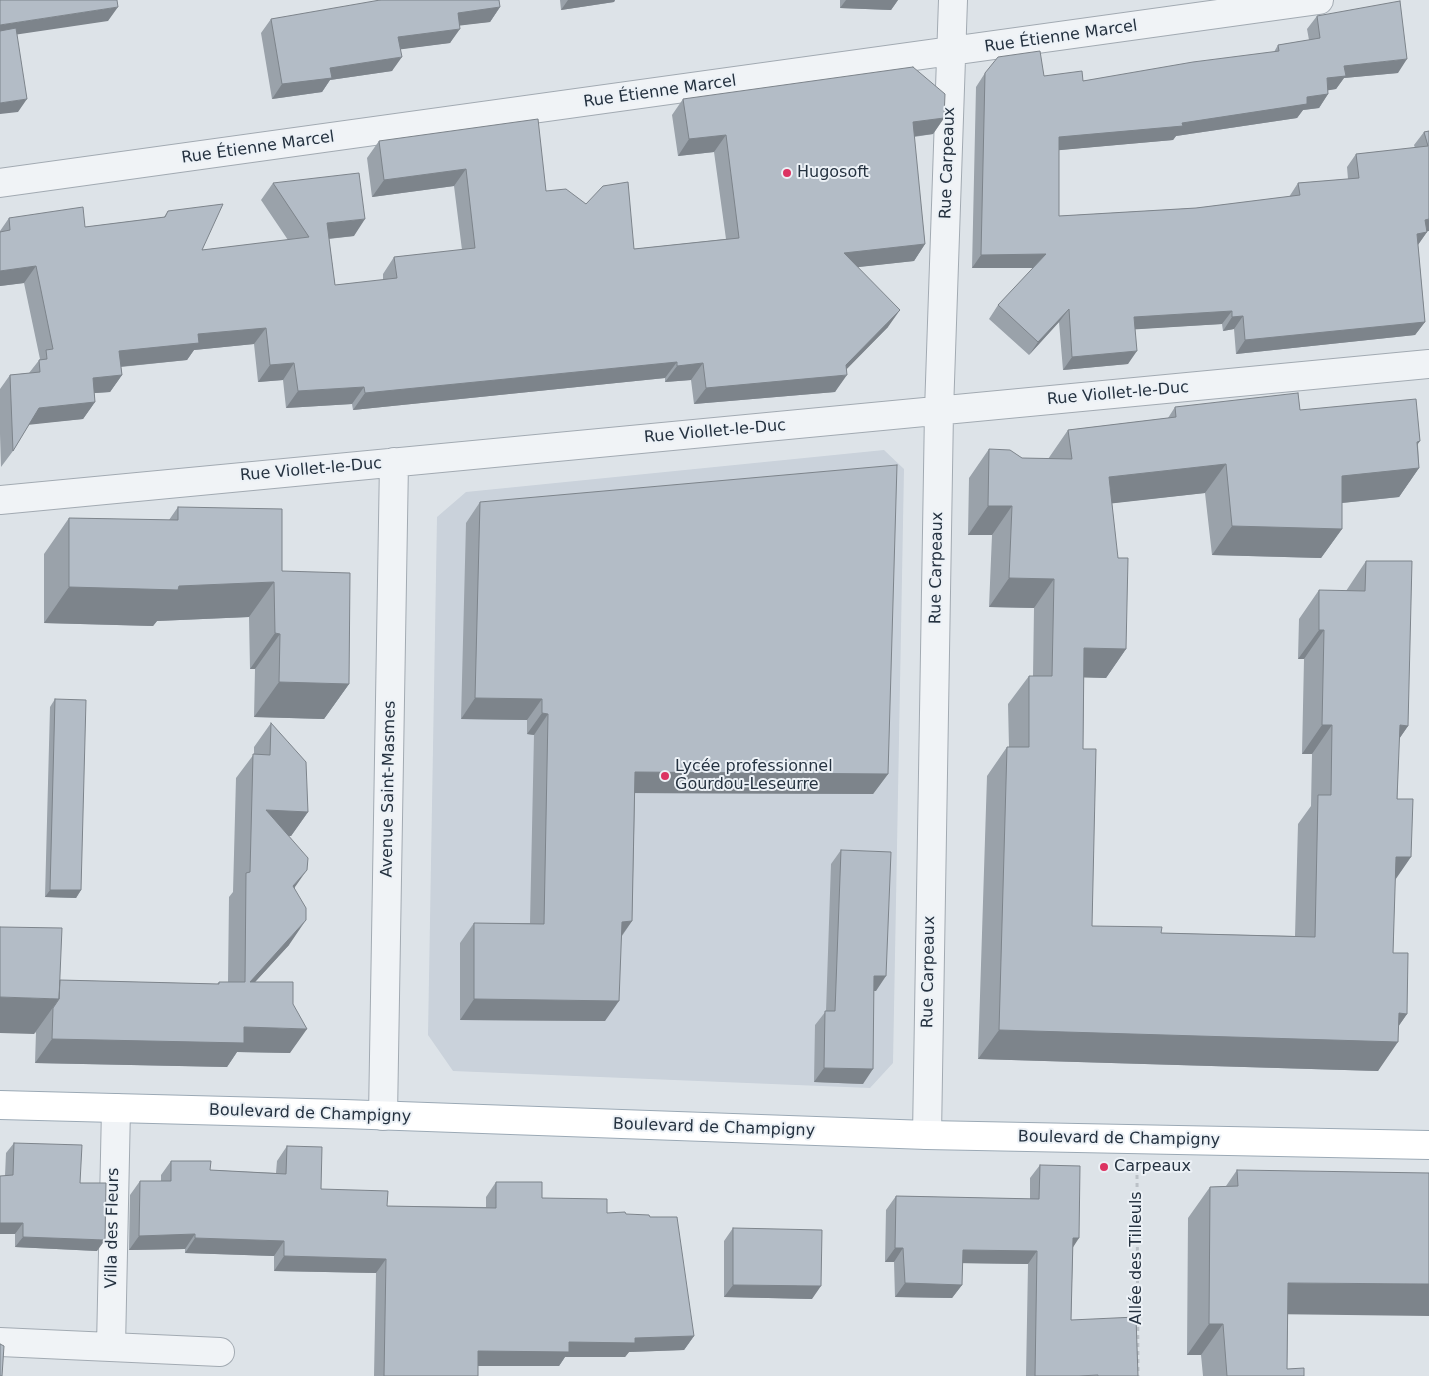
<!DOCTYPE html>
<html>
<head>
<meta charset="utf-8">
<style>
	body { margin:0 }
	canvas { display:block; background:#dde3e8 }
</style>
</head>
<body>
<canvas width="1429" height="1376"></canvas>
<script>
const c = document.querySelector('canvas').getContext('2d');
c.lineJoin = 'round';
function fill(path, color) { c.fillStyle = color; c.fill(path, 'evenodd'); }
const shape = rows => new Path2D(rows.map(r => 'M' + r).join(''));
function stroke(path, color, width, dash) { c.strokeStyle = color; c.lineWidth = width; c.lineCap = dash ? 'butt' : 'round'; c.setLineDash(dash || []); c.stroke(path); }
function label(font, color, halo, rows, align = 'center') {
  c.font = font + ' "DejaVu Sans",sans-serif'; c.lineWidth = 4; c.setLineDash([]); c.textBaseline = 'middle'; c.strokeStyle = halo; c.fillStyle = color; for (const [text, x, y, turn = 0] of rows) {
    c.save(); c.translate(x, y); c.rotate((+turn || 0) * Math.PI / 180); c.textAlign = isNaN(turn) ? turn : align; if (halo) c.strokeText(text, 0, 0); c.fillText(text, 0, 0); c.restore();
  }
}
const built = shape([
	[884,450,904,469,893,1063,870,1088,453,1071,428,1035,437,517,466,492]
]);
const path = shape([
	[1137,1175,1138,1376]
]);
const minor = shape([
	[0,183,1319,0],
	[0,500,1429,364],
	[383,1116,394,462],
	[927,1135,939,411,953,0],
	[0,1342,220,1352],
	[111,1347,116,1108]
]);
const major = shape([
	[0,1105,344,1114,927,1135,1429,1145]
]);
const wall = shape([
	[560,0,615,0,614,2,561,10],
	[840,0,898,0,891,10,840,8],
	[500,7,490,22,459,25,450,43,400,49,392,71,330,80,322,92,272,99,261,33,271,19],
	[1317,16,1398,73,1344,78,1336,89,1328,90,1328,94,1319,108,1303,110,1297,118,1176,136,1173,140,1059,150,1059,216,1196,208,1289,197,1298,183,1348,179,1347,167,1356,154,1415,148,1414,145,1424,132,1429,131,1427,232,1418,245,1425,322,1415,335,1236,354,1234,329,1223,331,1222,324,1135,329,1128,364,1063,370,1059,322,1029,355,989,319,998,305,1033,268,972,268,976,87,985,73,1044,76,1083,81,1274,52,1278,45,1309,40,1307,29],
	[683,99,944,118,933,134,914,137,925,244,914,261,857,267,888,327,846,369,835,392,694,404,691,380,665,382,665,378,353,410,352,404,286,408,283,380,258,382,254,344,194,350,187,360,121,367,122,375,110,392,94,393,95,402,83,419,29,424,13,451,1,467,0,434,0,389,10,375,29,373,40,359,24,283,0,286,0,231,9,218,85,227,164,217,168,211,202,250,288,240,261,200,273,183,354,236,329,239,335,285,383,280,383,274,394,257,462,250,454,186,372,197,367,158,379,141,546,191,634,249,726,239,714,152,678,156,672,115],
	[1175,407,1300,410,1418,444,1419,468,1399,497,1342,503,1342,529,1321,558,1212,555,1205,493,1112,503,1126,649,1106,678,1084,677,1083,749,1092,926,1161,933,1295,936,1298,824,1311,806,1312,754,1302,754,1304,659,1298,659,1299,619,1319,590,1346,591,1366,561,1408,726,1399,739,1393,953,1407,1014,1398,1027,1378,1071,978,1059,987,776,1007,747,1009,747,1008,704,1029,676,1033,676,1034,608,989,607,992,535,968,535,969,478,989,449,1022,458,1048,459,1068,430,1168,418],
	[480,502,888,774,873,794,635,793,632,921,622,936,605,1021,460,1020,460,943,474,923,530,923,534,735,527,734,527,720,461,719,466,523],
	[178,507,282,571,349,684,324,719,254,717,255,669,250,669,249,617,157,621,153,626,44,623,44,554,69,518,169,520],
	[55,699,81,890,76,898,45,897,50,707],
	[271,723,308,812,291,836,288,836,295,888,289,945,255,982,290,1053,237,1052,227,1067,35,1063,36,1032,34,1034,60,980,217,984,219,982,228,982,229,897,233,892,236,778,254,754,254,747],
	[841,850,876,991,874,991,863,1084,814,1082,815,1025,826,1011,831,864],
	[14,1143,80,1183,97,1251,15,1247,15,1234,5,1176,6,1153],
	[287,1146,321,1189,387,1206,486,1207,486,1197,496,1182,542,1198,607,1213,626,1214,694,1336,684,1350,629,1352,625,1357,565,1357,559,1366,478,1366,478,1376,374,1376,376,1273,274,1271,274,1256,185,1253,185,1249,129,1250,130,1195,140,1181,161,1181,161,1175,171,1161,210,1170,276,1173,277,1161],
	[1040,1165,1073,1247,1071,1320,1138,1376,1026,1376,1028,1264,962,1263,962,1285,952,1298,895,1297,894,1262,885,1262,886,1210,896,1196,1030,1199,1030,1178],
	[1237,1170,1288,1315,1287,1369,1304,1376,1203,1376,1201,1355,1187,1355,1188,1218,1210,1187,1226,1186],
	[733,1228,812,1299,724,1297,724,1241]
]);
const shadedWall = shape([
	[568,0,615,0,614,2,561,10],
	[846,0,898,0,891,10,840,8],
	[118,7,108,21,0,37,0,25],
	[500,7,490,22,448,27,458,13],
	[460,29,450,43,388,51,398,37],
	[402,57,392,71,330,80,322,92,272,99,282,84,330,68],
	[1407,59,1398,73,1344,78,1336,89,1318,92,1327,78,1344,66],
	[1328,94,1319,108,1303,110,1297,118,1176,136,1173,140,1050,151,1059,137,1182,123,1307,97],
	[27,99,18,112,0,114,0,103],
	[944,118,933,134,901,138,913,122],
	[726,135,714,152,678,156,689,139],
	[466,169,454,186,372,197,384,180],
	[365,219,354,236,315,240,327,223],
	[1429,219,1429,231,1416,233,1425,220],
	[1427,232,1417,246,1417,234],
	[925,244,914,261,832,270,844,253],
	[1046,254,1036,268,972,268,981,255],
	[36,266,24,283,0,286,0,271],
	[1069,309,1059,322,1029,355,1038,342],
	[900,310,888,327,840,376,847,375,835,392,694,404,706,388,846,365],
	[1232,311,1222,324,1125,330,1134,317],
	[1243,316,1234,329,1223,331,1232,317],
	[1425,322,1415,335,1236,354,1245,340],
	[266,328,254,344,194,350,187,360,107,368,119,351,198,334],
	[1137,351,1128,364,1063,370,1072,357],
	[677,362,665,378,353,410,365,393],
	[294,363,283,380,258,382,270,365],
	[703,363,691,380,665,382,677,366],
	[122,375,110,392,81,394,93,378],
	[364,387,352,404,286,408,298,391],
	[95,402,83,419,27,425,39,408],
	[1420,441,1400,470,1419,468,1399,497,1322,505,1342,476],
	[1226,464,1205,493,1089,506,1109,477],
	[988,506,1012,506,992,535,968,535],
	[1232,526,1342,529,1321,558,1212,555],
	[1009,578,1054,579,1034,608,989,607],
	[274,582,249,617,157,621,153,626,44,623,69,587,179,586],
	[1319,630,1324,630,1304,659,1298,659],
	[275,633,280,634,255,669,250,669],
	[1084,648,1126,649,1106,678,1064,677],
	[279,682,349,684,324,719,254,717],
	[475,698,542,699,527,720,461,719],
	[542,713,548,714,534,735,527,734],
	[1322,725,1332,725,1312,754,1302,754],
	[1400,725,1408,726,1388,755],
	[635,772,888,774,873,794,621,793],
	[266,810,308,812,291,836,251,834],
	[1396,857,1411,857,1391,886],
	[307,870,290,894,293,886],
	[50,890,81,890,76,898,45,897],
	[306,920,289,945,233,1006,250,982],
	[632,921,617,942,622,922],
	[874,976,886,976,876,991,864,990],
	[0,997,59,999,34,1034,0,1033],
	[474,999,619,1001,605,1021,460,1020],
	[1399,1013,1407,1014,1388,1041,1398,1042,1378,1071,978,1059,999,1030],
	[244,1027,307,1029,290,1053,237,1052,227,1067,35,1063,52,1039],
	[824,1068,873,1069,863,1084,814,1082],
	[0,1223,23,1223,15,1234,0,1234],
	[195,1234,185,1249,129,1250,139,1236],
	[23,1237,105,1240,97,1251,15,1247],
	[195,1238,284,1241,274,1256,185,1253],
	[1073,1238,1079,1238,1070,1252],
	[895,1248,903,1248,894,1262,885,1262],
	[963,1250,1037,1251,1028,1264,953,1263],
	[284,1256,386,1259,376,1273,274,1271],
	[905,1283,962,1285,952,1298,895,1297],
	[1288,1283,1429,1284,1429,1316,1266,1314],
	[733,1285,821,1286,812,1299,724,1297],
	[1209,1324,1223,1324,1201,1355,1187,1355],
	[694,1336,684,1350,629,1352,625,1357,565,1357,559,1366,468,1366,478,1351,569,1342,635,1338]
]);
const building = shape([
	[0,0,117,0,118,7,0,25,0,0],
	[380,0,499,0,500,7,458,13,460,29,398,37,402,57,330,68,332,78,282,84,271,19,380,0],
	[1400,1,1407,59,1344,66,1346,76,1327,78,1328,94,1307,97,1307,104,1182,123,1183,126,1059,137,1059,216,1196,208,1300,195,1298,183,1359,178,1356,154,1428,146,1424,132,1429,131,1429,219,1425,220,1427,232,1417,234,1425,322,1245,340,1243,316,1232,317,1232,311,1134,317,1137,351,1072,357,1069,309,1038,342,998,305,1046,254,981,255,985,73,998,57,1040,51,1044,76,1082,71,1083,81,1193,62,1279,51,1278,45,1320,38,1317,16,1400,1],
	[16,28,27,99,0,103,0,31,16,28],
	[913,67,945,94,944,118,913,122,925,244,844,253,900,310,846,365,847,375,706,388,703,363,677,366,677,362,365,393,364,387,298,391,294,363,270,365,266,328,198,334,199,343,119,351,122,375,93,378,95,402,39,408,13,451,10,375,40,372,39,360,47,359,46,350,53,349,36,266,0,271,0,232,10,230,9,218,83,207,85,227,165,217,168,211,223,204,202,250,309,237,273,183,359,173,365,219,327,223,335,285,397,278,394,257,475,248,466,169,384,180,379,141,538,119,546,191,566,189,586,204,603,186,628,182,634,249,739,238,726,135,689,139,683,99,913,67],
	[1298,393,1300,410,1416,399,1420,441,1417,442,1419,468,1342,476,1342,529,1232,526,1226,464,1109,477,1118,558,1128,558,1126,649,1084,648,1083,749,1096,749,1092,926,1162,927,1161,933,1315,937,1318,795,1331,795,1332,725,1322,725,1324,630,1319,630,1319,590,1365,591,1366,561,1412,561,1408,726,1400,725,1397,799,1413,799,1411,857,1396,857,1393,953,1408,953,1407,1014,1399,1013,1398,1042,999,1030,1007,747,1029,747,1029,676,1052,676,1054,579,1009,578,1012,506,988,506,989,449,1010,450,1022,458,1072,459,1068,430,1176,417,1175,407,1298,393],
	[897,465,888,774,635,772,632,921,622,922,619,1001,474,999,474,923,544,924,548,714,542,713,542,699,475,698,480,502,897,465],
	[178,507,282,509,282,571,350,573,349,684,279,682,280,634,275,633,274,582,179,586,178,590,69,587,69,518,178,520,178,507],
	[55,699,86,700,81,890,50,890,55,699],
	[271,723,306,762,308,812,266,810,308,858,307,870,293,886,306,908,306,920,250,982,293,982,293,1004,307,1029,244,1027,244,1043,52,1039,53,1008,59,999,60,980,219,984,219,982,245,982,246,873,250,872,253,754,270,755,271,723],
	[841,850,891,852,886,976,874,976,873,1069,824,1068,825,1011,835,1011,841,850],
	[0,927,62,928,59,999,0,997,0,927],
	[14,1143,82,1145,80,1183,106,1183,105,1240,23,1237,23,1223,0,1223,0,1176,13,1175,14,1143],
	[287,1146,322,1147,321,1189,388,1191,387,1206,496,1208,496,1182,542,1182,542,1198,607,1199,607,1213,625,1212,626,1214,649,1215,650,1217,677,1217,694,1336,635,1338,635,1343,569,1342,569,1352,478,1351,478,1376,384,1376,386,1259,284,1256,284,1241,195,1238,195,1234,139,1236,140,1181,171,1181,171,1161,211,1161,210,1170,286,1174,287,1146],
	[1040,1165,1080,1166,1079,1238,1073,1238,1071,1320,1136,1317,1138,1376,1098,1376,1098,1375,1079,1376,1035,1376,1037,1251,963,1250,962,1285,905,1283,903,1248,895,1248,896,1196,1039,1199,1040,1165],
	[1237,1170,1429,1173,1429,1284,1288,1283,1287,1369,1304,1368,1304,1376,1227,1376,1223,1324,1209,1324,1210,1187,1238,1186,1237,1170],
	[733,1228,822,1230,821,1286,733,1285,733,1228],
	[0,1344,4,1346,2,1376,0,1376,0,1344]
]);
const markers = [
	[787,173,5,"#dc3362"],
	[665,776,5,"#dc3362"],
	[1104,1167,5,"#dc3362"]
];
const streetNames = [
	["Rue Étienne Marcel",1061,37,-8],
	["Rue Étienne Marcel",660,92,-8],
	["Rue Étienne Marcel",258,148,-8],
	["Rue Carpeaux",948,163,-88],
	["Rue Viollet-le-Duc",1118,394,-5],
	["Rue Viollet-le-Duc",715,432,-5],
	["Rue Viollet-le-Duc",311,470,-5],
	["Rue Carpeaux",937,568,-89],
	["Avenue Saint-Masmes",389,789,-89],
	["Rue Carpeaux",929,972,-89],
	["Boulevard de Champigny",310,1114,2],
	["Boulevard de Champigny",714,1128,2],
	["Boulevard de Champigny",1119,1139,1],
	["Villa des Fleurs",113,1228,-89],
	["Allée des Tilleuls",1137,1258,-90]
];
const poiNames = [
	["Hugosoft",797,173],
	["Lycée professionnel",675,767],
	["Gourdou-Leseurre",675,785],
	["Carpeaux",1114,1167]
];
fill(built, '#cad2db');
stroke(minor, '#a2aab2', 30);
stroke(major, '#9ba9b5', 30);
stroke(path, '#bbc1c7', 3, [4, 4]);
stroke(minor, '#f0f3f6', 28);
stroke(major, '#fff', 28);
fill(wall, '#9aa2aa');
fill(shadedWall, '#7d848b');
fill(building, '#b3bcc6');
stroke(building, '#7d848b', 1);
for (const [x, y, r, color] of markers) { const dot = new Path2D(); dot.arc(x, y, r, 0, 2 * Math.PI); c.fillStyle = color; c.fill(dot); stroke(dot, '#ecf1f6', 2); }
label('16px', '#253240', '#ecf1f6', streetNames);
label('16px', '#253240', '#ecf1f6', poiNames, 'left');
</script>
</body>
</html>
